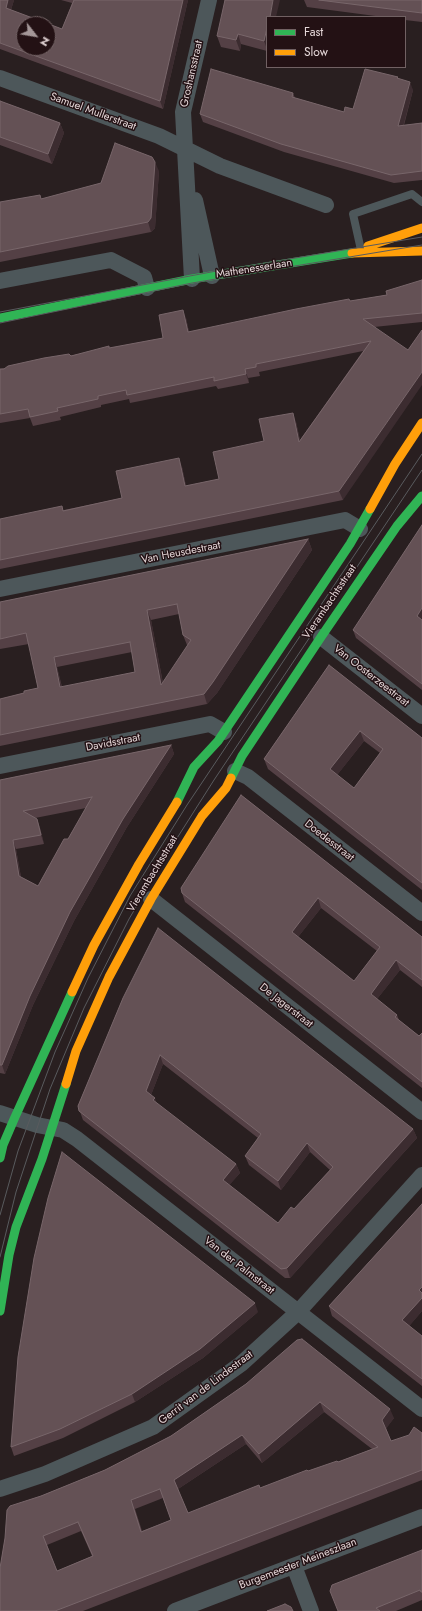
<!DOCTYPE html>
<html>
<head>
<meta charset="utf-8">
<style>
	body { margin:0 }
	#map { position:relative; width:422px; height:1611px; overflow:hidden; background:#291f20; font-family:Jost,sans-serif }
	canvas { display:block }
	.legend { position:absolute; left:266px; top:16px; width:140px; height:52px; box-sizing:border-box; background:#231114; border:1px solid #716163; margin:0; padding:5px 7px; list-style:none; font-size:12px; color:#e6d8d9 }
	.legend li { display:flex; align-items:center; gap:8px; height:20px }
	.legend b { width:20px; border:1px solid #716163 }
	.north { position:absolute; left:16px; top:16px; width:40px; height:40px; box-sizing:border-box; background:#231114; border:1px solid #716163; border-radius:50%; rotate:121deg; font-size:11px; font-weight:700; line-height:16px; text-align:center; color:#e6d8d9 }
	.north::after { content:''; display:block; margin:auto; width:14px; height:18px; background:#a49798; clip-path:polygon(50% 0,100% 100%,50% 72%,0 100%) }
</style>
</head>
<body>
<div id="map">
<canvas width="422" height="1611"></canvas>
<ul class="legend">
<li><b style="height:5px;background:#30b455"></b>Fast</li>
<li><b style="height:5px;background:#ff9f0a"></b>Slow</li>
</ul>
<div class="north">N</div>
</div>
<script>
const c = document.querySelector('canvas').getContext('2d');
c.lineJoin = 'round';
const shape = rows => new Path2D(rows.map(r => 'M' + r).join(''));
function stroke(path, color, width, dash) { c.strokeStyle = color; c.lineWidth = width; c.lineCap = dash ? 'butt' : 'round'; c.setLineDash(dash || []); c.stroke(path); }
function fill(path, color) { c.fillStyle = color; c.fill(path, 'evenodd'); }
function label(font, color, halo, rows, align = 'center') {
  c.font = font + ' Jost,sans-serif'; c.lineWidth = 3; c.setLineDash([]); c.textBaseline = 'middle'; c.strokeStyle = halo; c.fillStyle = color; for (const [text, x, y, turn = 0] of rows) {
    c.save(); c.translate(x, y); c.rotate((+turn || 0) * Math.PI / 180); c.textAlign = isNaN(turn) ? turn : align; if (halo) c.strokeText(text, 0, 0); c.fillText(text, 0, 0); c.restore();
  }
}
const lane = shape([
	[361,250,353,214,412,194,422,202]
]);
const street = shape([
	[0,78,159,136,220,166,326,205],
	[195,200,212,276],
	[192,279,183,112,209,0],
	[0,281,111,260,144,277,147,288],
	[0,589,345,520,360,529],
	[321,637,422,716],
	[0,766,210,724,224,732],
	[235,771,248,777,422,913],
	[151,899,422,1112],
	[0,1113,37,1125,63,1130,77,1139,422,1409],
	[0,1489,45,1474,153,1427,241,1364,298,1312,422,1175],
	[294,1566,311,1611],
	[175,1611,422,1517]
]);
const fast = shape([
	[0,318,192,279,352,253],
	[231,778,242,756,321,637,397,526,422,496],
	[177,802,194,767,218,741,350,544,370,509],
	[0,1158,3,1145,15,1117,72,992],
	[0,1311,9,1255,16,1227,42,1159,66,1084]
]);
const slow = shape([
	[368,246,422,228],
	[352,253,422,251],
	[370,509,395,464,422,423],
	[72,992,94,945,139,864,177,802],
	[66,1084,76,1051,109,977,151,899,202,816,226,788,231,778]
]);
const tram = shape([
	[0,312,211,272,422,237],
	[0,323,192,283,422,245],
	[0,1215,18,1151,55,1052,88,978,130,896,187,805,422,454],
	[0,1257,16,1192,50,1089,84,1008,129,919,172,846,214,780,422,470]
]);
const wall = shape([
	[0,0,14,0,11,10,62,29,72,3,61,0,188,0,163,109,0,49],
	[304,0,422,0,422,22,405,20,405,17,383,17,307,7],
	[267,17,267,51,241,44,240,51,221,47,217,36],
	[398,77,398,79,413,90,404,125,422,123,422,180,394,183,284,152,203,122,200,114,293,93,295,98,344,112,353,109],
	[0,101,60,123,64,133,52,164,0,145],
	[159,171,155,228,151,232,0,262,0,202,42,199],
	[422,280,422,322,374,327,343,500,0,569,0,519,64,510,122,498,182,467,186,486,219,479,264,441,296,422,300,440,363,351,259,372,260,376,248,378,249,383,218,389,216,386,130,403,129,399,101,405,101,407,60,417,61,420,33,426,30,418,0,423,0,369,163,338,186,318,189,332,350,301,387,295],
	[422,525,422,690,356,638,353,630],
	[308,539,312,550,217,693,207,704,0,746,0,699,24,693,38,688,29,644,0,649,0,602],
	[179,614,183,635,187,645,188,645,163,683,151,620],
	[132,652,135,672,62,687,57,667],
	[329,665,422,738,422,890,268,769,264,759],
	[364,741,380,753,354,788,337,775],
	[171,745,174,754,127,827,74,921,33,1005,5,1074,0,1073,0,780],
	[86,808,68,839,38,886,21,877,16,849,44,844,40,828,37,819,35,818],
	[241,795,422,937,422,987,400,970,377,999,397,1015,399,1020,419,1036,422,1033,422,1088,185,902,182,893],
	[321,908,377,951,354,981,298,937],
	[123,998,413,1129,417,1138,290,1278,285,1278,83,1120,78,1106],
	[163,1064,258,1138,245,1156,249,1165,281,1190,310,1152,330,1170,294,1209,278,1223,229,1185,240,1173,236,1164,157,1104,151,1095],
	[422,1204,422,1311,409,1326,422,1336,422,1386,332,1316,329,1306],
	[258,1312,203,1358,135,1402,63,1438,14,1456,11,1447],
	[246,1384,394,1418,386,1428,391,1441,422,1433,422,1480,83,1611,0,1611,41,1496,105,1470,171,1436],
	[324,1412,372,1449,338,1462,308,1471,188,1513,178,1489,246,1444,262,1463],
	[163,1498,171,1520,142,1531,135,1509],
	[81,1531,92,1556,57,1571,47,1545],
	[422,1550,422,1600,396,1611,338,1611]
]);
const shadedWall = shape([
	[8,0,14,0,9,16,6,8],
	[183,0,188,0,163,109,160,101],
	[273,0,280,0,276,17,270,17],
	[267,28,267,49,264,41],
	[238,34,241,44,240,51,236,40],
	[410,82,413,90,401,134,398,126],
	[60,123,64,133,52,164,48,154],
	[155,162,159,171,155,228,151,232,148,222],
	[183,310,186,318,191,341,188,332],
	[245,369,248,378,249,383,246,374],
	[422,372,422,385,343,500,339,491],
	[293,413,296,422,302,451,299,442],
	[179,458,182,467,188,495,185,486],
	[308,539,312,550,217,693,207,704,204,694],
	[422,608,422,620,417,616],
	[147,610,151,620,165,695,161,685],
	[54,657,57,667,64,698,60,687],
	[360,731,364,741,334,779,330,769],
	[171,745,174,754,127,827,74,921,33,1005,5,1074,2,1065,30,996,70,912,123,819],
	[37,819,40,828,44,844,41,835],
	[13,840,16,849,22,884,19,876],
	[318,898,321,908,295,941,292,932],
	[396,960,400,970,374,1003,371,994],
	[160,1055,163,1064,149,1100,146,1091],
	[155,1098,158,1107,153,1100],
	[413,1129,417,1138,290,1278,287,1268],
	[307,1143,310,1152,281,1190,278,1181],
	[236,1164,240,1173,226,1189,223,1180],
	[422,1287,422,1311,406,1330,402,1320,419,1290],
	[255,1303,258,1312,203,1358,135,1402,132,1394],
	[320,1402,324,1412,262,1463,259,1454],
	[390,1409,394,1418,386,1429,382,1420],
	[242,1435,246,1444,178,1489,174,1480]
]);
const building = shape([
	[0,0,8,0,6,8,62,29,74,0,183,0,160,101,0,43,0,0],
	[24,24,48,24,48,48,24,48,24,24],
	[225,0,273,0,270,17,267,17,267,28,264,41,238,34,236,40,217,36,225,0],
	[319,0,422,0,422,13,319,0],
	[211,69,293,93,292,97,344,112,345,107,353,109,365,69,398,77,397,78,410,82,398,126,422,123,422,171,391,175,281,144,200,114,211,69],
	[0,101,60,123,48,154,0,137,0,101],
	[115,143,152,157,155,162,151,218,148,222,0,252,0,202,40,195,41,199,101,183,115,143],
	[422,280,422,313,363,319,408,350,422,330,422,372,339,491,0,560,0,519,62,506,63,511,122,498,116,471,179,458,185,486,219,479,213,452,264,441,259,419,293,413,299,442,371,341,256,364,256,367,245,369,246,374,214,381,214,377,127,395,126,390,98,396,98,399,57,408,58,411,30,417,28,409,0,414,0,369,4,369,8,366,44,358,69,354,71,356,109,346,109,348,163,338,159,315,183,310,188,332,296,309,349,299,350,301,387,295,386,291,422,280],
	[422,525,422,608,417,616,422,620,422,684,353,630,422,525],
	[308,539,213,682,204,694,0,735,0,699,24,693,24,691,38,688,26,633,0,639,0,602,308,539],
	[177,604,183,635,191,640,161,685,147,610,177,604],
	[130,642,135,672,60,687,54,657,130,642],
	[329,665,422,738,422,883,264,759,329,665],
	[360,731,383,749,354,788,330,769,360,731],
	[171,745,123,819,70,912,30,996,2,1065,0,1065,0,780,171,745],
	[92,797,68,839,64,839,38,886,19,876,13,840,41,835,37,819,23,811,92,797],
	[241,795,422,937,422,980,396,960,371,994,397,1015,395,1017,419,1036,422,1033,422,1082,182,893,181,888,241,795],
	[318,898,380,947,354,981,292,932,318,898],
	[158,928,413,1129,287,1268,281,1269,79,1111,78,1106,123,998,158,928],
	[160,1055,261,1134,245,1156,278,1181,307,1143,333,1167,294,1209,291,1207,278,1223,223,1180,236,1164,153,1100,155,1098,146,1091,160,1055],
	[62,1152,255,1303,200,1349,132,1394,60,1429,11,1447,18,1357,34,1258,48,1198,62,1152],
	[422,1204,422,1287,419,1290,422,1293,422,1298,402,1320,422,1336,422,1379,329,1306,422,1204],
	[302,1339,390,1409,382,1420,391,1441,409,1435,414,1427,422,1433,422,1470,55,1611,0,1611,0,1568,5,1538,7,1510,10,1506,41,1496,105,1470,171,1436,246,1384,297,1340,302,1339],
	[320,1402,378,1447,338,1462,337,1461,308,1471,307,1470,260,1488,259,1485,188,1513,174,1480,242,1435,259,1454,320,1402],
	[160,1489,171,1520,141,1532,131,1500,160,1489],
	[78,1522,93,1556,57,1571,43,1536,78,1522],
	[422,1550,422,1592,421,1592,420,1590,376,1608,380,1611,338,1611,330,1591,332,1585,422,1550],
	[285,1604,291,1607,293,1611,267,1611,285,1604]
]);
const streetNames = [
	["Groshansstraat",192,74,-77],
	["Samuel Mullerstraat",93,112,20],
	["Mathenesserlaan",254,269,-9],
	["Van Heusdestraat",181,553,-11],
	["Vierambachtsstraat",330,602,-56],
	["Van Oosterzeestraat",371,676,38],
	["Davidsstraat",113,743,-11],
	["Doedesstraat",329,841,38],
	["Vierambachtsstraat",153,874,-59],
	["De Jagerstraat",286,1006,38],
	["Van der Palmstraat",239,1266,38],
	["Gerrit van de Lindestraat",206,1388,-37],
	["Burgemeester Meineszlaan",298,1564,-21]
];
stroke(lane, '#4d575a', 8);
stroke(street, '#4d575a', 16);
stroke(fast, '#30b455', 9);
stroke(slow, '#ff9f0a', 9);
stroke(tram, '#595b5e', 1);
fill(wall, '#544045');
fill(shadedWall, '#3c2c30');
fill(building, '#645155');
stroke(building, '#78666a', 1);
label('11px', '#e6d8d9', '#231114', streetNames);
</script>
</body>
</html>
